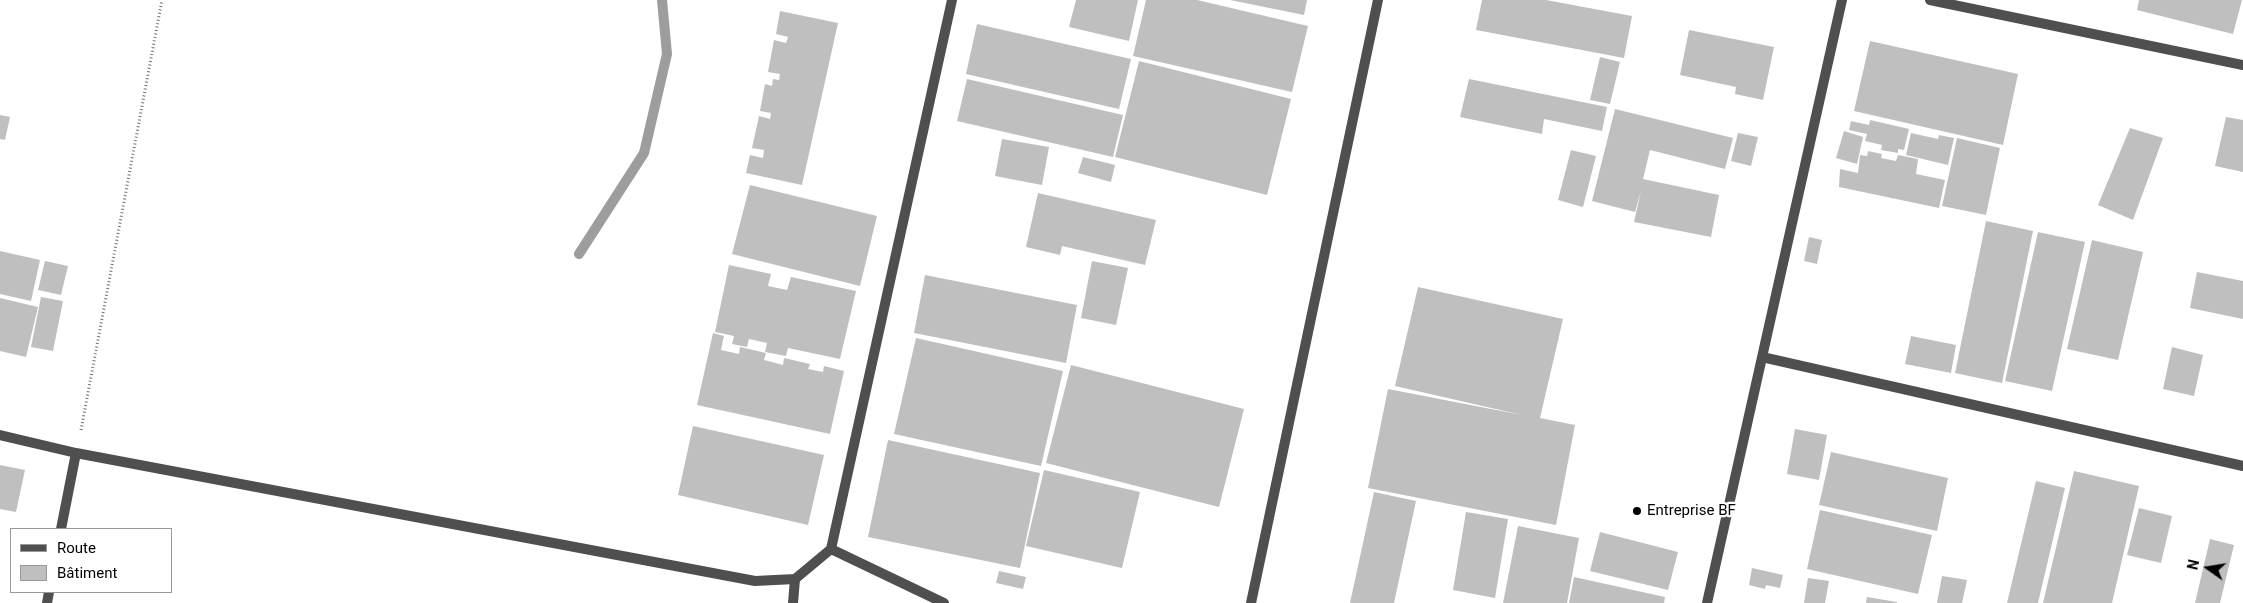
<!DOCTYPE html>
<html>
<head>
<meta charset="utf-8">
<style>
	body { margin:0 }
	#map { position:relative; width:2243px; height:603px; overflow:hidden; background:#fff; font-family:Roboto,sans-serif }
	canvas { display:block }
	.legend { position:absolute; left:10px; top:528px; width:162px; height:65px; box-sizing:border-box; background:#fff; border:1px solid #999; margin:0; padding:6px 9px; list-style:none; font-size:15px; color:#000 }
	.legend li { display:flex; align-items:center; gap:10px; height:25px }
	.legend b { width:25px; border:1px solid #999 }
	.north { position:absolute; left:2183px; top:543px; width:50px; height:50px; -webkit-text-stroke:4px #fff; paint-order:stroke; rotate:283deg; font-size:14px; font-weight:700; line-height:20px; text-align:center; color:#000 }
	.north::after { content:''; display:block; margin:auto; width:18px; height:22px; background:#000; clip-path:polygon(50% 0,100% 100%,50% 72%,0 100%) }
</style>
</head>
<body>
<div id="map">
<canvas width="2243" height="603"></canvas>
<ul class="legend">
<li><b style="height:6px;background:#4f4f4f"></b>Route</li>
<li><b style="height:14px;background:#bfbfbf"></b>Bâtiment</li>
</ul>
<div class="north">N</div>
</div>
<script>
const c = document.querySelector('canvas').getContext('2d');
c.lineJoin = 'round';
const shape = rows => new Path2D(rows.map(r => 'M' + r).join(''));
function stroke(path, color, width, dash) { c.strokeStyle = color; c.lineWidth = width; c.lineCap = dash ? 'butt' : 'round'; c.setLineDash(dash || []); c.stroke(path); }
function fill(path, color) { c.fillStyle = color; c.fill(path, 'evenodd'); }
function label(font, color, halo, rows, align = 'center') {
  c.font = font + ' Roboto,sans-serif'; c.lineWidth = 4.5; c.setLineDash([]); c.textBaseline = 'middle'; c.strokeStyle = halo; c.fillStyle = color; for (const [text, x, y, turn = 0] of rows) {
    c.save(); c.translate(x, y); c.rotate((+turn || 0) * Math.PI / 180); c.textAlign = isNaN(turn) ? turn : align; if (halo) c.strokeText(text, 0, 0); c.fillText(text, 0, 0); c.restore();
  }
}
const stream = shape([
	[579,254,644,153,667,54,662,0]
]);
const building = shape([
	[1076,0,1138,0,1129,41,1069,27],
	[1146,0,1197,0,1308,26,1292,92,1133,56],
	[1230,0,1307,0,1304,15],
	[1482,0,1546,0,1632,16,1624,58,1476,30],
	[2139,0,2242,0,2233,34,2137,10],
	[780,11,838,23,802,185,746,173,750,155,763,158,764,150,752,148,759,116,770,119,771,113,760,111,765,84,772,86,773,79,779,80,780,74,768,72,774,40,786,43,788,37,776,34],
	[977,24,1131,59,1119,109,966,74],
	[1689,30,1774,47,1763,100,1735,94,1736,87,1680,75],
	[1870,41,2018,74,2003,145,1854,111],
	[1600,57,1620,62,1610,104,1590,100],
	[1139,61,1291,99,1267,195,1115,157],
	[967,79,1123,115,1113,157,957,121],
	[1469,79,1607,107,1602,131,1544,119,1542,134,1460,117],
	[1615,109,1733,138,1725,169,1650,150,1643,179,1719,195,1711,237,1634,222,1641,191,1635,212,1592,201],
	[0,115,10,117,5,140,0,139],
	[2226,117,2243,120,2243,172,2215,166],
	[1870,120,1909,129,1904,150,1898,149,1898,153,1881,150,1882,145,1865,141,1867,134,1849,130,1851,121,1869,125],
	[2130,128,2163,138,2133,220,2098,205],
	[1844,131,1863,137,1857,164,1836,158],
	[1738,133,1758,137,1751,166,1731,161],
	[1911,133,1938,139,1939,135,1954,138,1948,165,1906,155],
	[1957,138,2000,148,1986,215,1942,206],
	[1002,139,1049,147,1042,185,995,176],
	[1571,150,1596,156,1583,207,1558,200],
	[1868,151,1882,154,1881,158,1896,161,1898,155,1918,159,1916,174,1945,180,1939,208,1839,187,1840,169,1858,173,1860,155,1867,156],
	[1083,157,1115,165,1111,182,1078,173],
	[750,185,877,216,860,286,732,254],
	[1038,193,1156,220,1145,265,1062,246,1060,255,1026,247],
	[1986,221,2033,231,2002,383,1955,373],
	[2038,232,2085,242,2052,391,2005,381],
	[1809,237,1822,240,1817,264,1804,261],
	[2092,240,2143,252,2118,360,2067,349],
	[0,251,40,260,31,301,0,294],
	[45,261,68,266,61,295,38,290],
	[1092,261,1128,268,1116,325,1081,318],
	[729,265,771,274,768,286,787,290,791,277,856,291,840,359,788,348,786,356,765,352,767,343,749,339,747,347,732,344,734,336,715,332],
	[2197,272,2243,281,2243,319,2190,308],
	[925,275,1077,305,1066,363,914,333],
	[1418,287,1563,319,1540,418,1575,425,1556,525,1368,488,1388,389,1522,415,1395,386],
	[41,297,63,301,53,351,31,347],
	[0,298,38,307,26,357,0,351],
	[713,333,724,336,721,350,739,354,740,347,766,353,764,360,783,365,784,358,810,364,808,369,823,372,824,366,844,371,830,434,697,405],
	[1911,336,1956,345,1951,373,1905,364],
	[916,338,1063,371,1041,466,894,434],
	[2172,347,2203,355,2194,396,2163,389],
	[1071,365,1244,409,1219,507,1046,463],
	[693,426,824,455,808,525,678,495],
	[1795,429,1827,435,1819,480,1787,474],
	[888,440,1040,473,1020,568,868,537],
	[1831,452,1948,478,1937,531,1819,505],
	[0,465,25,470,16,512,0,509],
	[1044,470,1140,492,1122,568,1026,546],
	[2074,471,2139,486,2112,603,2043,603],
	[2036,481,2065,488,2038,603,2007,603],
	[1374,492,1416,501,1394,603,1350,603],
	[2139,508,2172,516,2161,563,2127,555],
	[1820,510,1932,535,1918,594,1807,569],
	[1466,512,1508,519,1495,598,1453,590],
	[1518,526,1579,538,1567,603,1503,603],
	[1600,532,1678,552,1668,590,1590,571],
	[2210,539,2234,545,2220,603,2195,603],
	[1752,568,1783,575,1780,588,1766,585,1765,589,1749,585],
	[999,571,1026,577,1023,589,996,583],
	[1942,576,1967,580,1962,603,1937,603],
	[1574,577,1665,597,1664,603,1569,603],
	[1808,578,1829,581,1825,603,1804,603],
	[1867,597,1897,602,1897,603,1866,603]
]);
const path = shape([
	[81,430,162,0]
]);
const lane = shape([
	[831,549,944,603],
	[793,603,795,579]
]);
const street = shape([
	[1930,0,2243,65],
	[1762,357,2243,466],
	[0,435,76,453,755,581,795,579,831,549,952,0],
	[61,529,76,453],
	[47,603,49,592],
	[1251,603,1378,0],
	[1707,603,1842,0]
]);
const markers = [
	[1637,511,5,"#000"]
];
const poiNames = [
	["Entreprise BF",1647,511]
];
stroke(stream, '#9d9d9d', 10);
fill(building, '#bfbfbf');
stroke(path, '#717171', 3, [1, 2.5]);
stroke(lane, '#4f4f4f', 10);
stroke(street, '#4f4f4f', 10);
for (const [x, y, r, color] of markers) { const dot = new Path2D(); dot.arc(x, y, r, 0, 2 * Math.PI); c.fillStyle = color; c.fill(dot); stroke(dot, '#fff', 2); }
label('15px', '#000', '#fff', poiNames, 'left');
</script>
</body>
</html>
